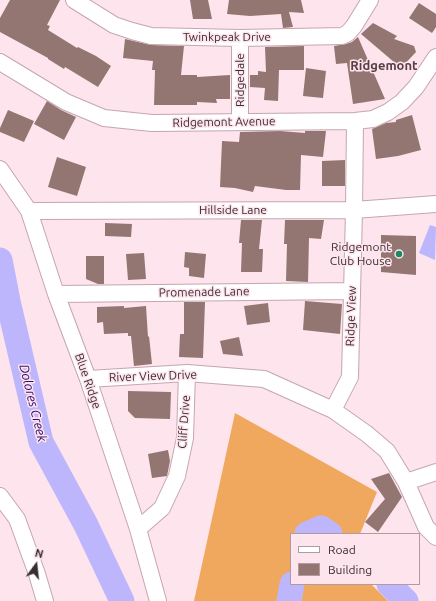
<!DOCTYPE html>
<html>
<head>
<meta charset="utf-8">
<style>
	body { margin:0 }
	#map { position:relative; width:436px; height:601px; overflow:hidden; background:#fee4ec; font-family:Ubuntu,sans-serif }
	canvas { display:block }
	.legend { position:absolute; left:290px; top:533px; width:130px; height:52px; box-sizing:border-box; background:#fee4ec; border:1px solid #b09ba2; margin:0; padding:5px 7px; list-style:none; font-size:12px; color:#3a2e32 }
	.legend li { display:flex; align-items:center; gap:8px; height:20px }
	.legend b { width:20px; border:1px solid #b09ba2 }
	.north { position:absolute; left:16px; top:545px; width:40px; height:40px; -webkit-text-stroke:3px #fee4ec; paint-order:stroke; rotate:15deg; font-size:11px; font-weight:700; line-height:16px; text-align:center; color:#3a2e32 }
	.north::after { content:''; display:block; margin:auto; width:14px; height:18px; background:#3a2e32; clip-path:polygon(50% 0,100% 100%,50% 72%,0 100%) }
</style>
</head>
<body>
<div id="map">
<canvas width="436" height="601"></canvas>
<ul class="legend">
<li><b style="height:5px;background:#fff"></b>Road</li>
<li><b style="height:11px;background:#937671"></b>Building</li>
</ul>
<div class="north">N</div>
</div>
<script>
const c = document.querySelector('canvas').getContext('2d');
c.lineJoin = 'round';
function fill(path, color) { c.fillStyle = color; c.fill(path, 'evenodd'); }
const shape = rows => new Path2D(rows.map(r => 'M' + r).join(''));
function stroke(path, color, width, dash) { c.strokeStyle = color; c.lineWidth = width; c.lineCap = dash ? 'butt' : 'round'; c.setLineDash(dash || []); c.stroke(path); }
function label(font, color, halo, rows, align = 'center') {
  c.font = font + ' Ubuntu,sans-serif'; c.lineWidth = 3; c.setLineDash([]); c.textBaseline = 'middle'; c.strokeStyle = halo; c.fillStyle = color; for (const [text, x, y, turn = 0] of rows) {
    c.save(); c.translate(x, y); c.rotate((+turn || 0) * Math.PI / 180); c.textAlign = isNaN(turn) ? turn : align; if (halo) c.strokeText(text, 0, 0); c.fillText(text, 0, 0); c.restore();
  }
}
const forest = shape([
	[235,413,377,492,360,534,291,534,291,584,371,584,388,601,194,601]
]);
const water = shape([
	[430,225,436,227,435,260,419,253]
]);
const river = shape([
	[0,260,8,301,41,442,86,525,122,601],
	[307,534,321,528,330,534],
	[389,584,406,601],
	[289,601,292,584]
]);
const building = shape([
	[10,0,60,0,47,25,50,26,48,30,77,48,78,47,96,56,111,66,98,87,65,67,64,69,48,59,48,58,0,32,0,18],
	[190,0,208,0,212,19,193,19],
	[229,0,301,0,304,13,289,12,293,27,283,28,281,14,250,16,227,14],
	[419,3,436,14,436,27,432,33,409,18],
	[373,23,397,36,394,39,414,46,416,52,401,68,361,34],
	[358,37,385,99,353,104,347,63,336,64,334,46,346,44,352,42],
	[125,39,151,45,184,46,181,75,197,75,197,77,230,75,230,99,216,99,217,103,197,102,197,105,154,105,155,70,152,70,153,61,123,58],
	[304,46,304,70,279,70,278,101,264,100,265,88,250,87,250,75,258,75,258,71,266,72,265,47],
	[306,68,326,71,323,98,303,96],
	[47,101,61,110,76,117,64,140,34,124],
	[8,110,34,121,24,142,0,132,0,128],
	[412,115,421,150,398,156,376,159,372,129,386,123,396,122,396,120],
	[280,131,305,133,305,131,326,131,323,157,301,155,300,190,286,190,255,186,253,192,235,188,220,187,222,141,239,142,240,132],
	[57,157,86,167,77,196,48,187],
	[345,160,345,186,322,186,322,161],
	[241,220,262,220,259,249,263,249,262,272,241,272,242,243,239,243],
	[285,220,324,220,321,239,309,238,308,282,286,281,287,244,284,244],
	[105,223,132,224,131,237,105,236],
	[381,235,416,236,416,275,381,272],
	[185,252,206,254,204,278,189,276,189,268,184,267],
	[144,253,146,279,128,280,126,254],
	[86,256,104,256,104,284,98,284,86,279],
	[305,301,342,304,340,334,303,330],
	[184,302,205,302,203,358,179,357,180,334,184,334],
	[268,303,270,322,247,325,244,306],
	[124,306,124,308,146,306,148,337,149,336,152,364,134,366,131,336,128,336,128,333,104,334,103,322,97,323,97,307],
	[239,337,243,356,223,354,220,341],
	[128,391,171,392,170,419,135,418,128,411],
	[168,450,170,461,167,476,152,478,148,454],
	[389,473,402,497,378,532,365,522,385,499,371,479]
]);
const street = shape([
	[74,0,114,25,132,31,151,36,240,38,342,36,348,33,354,26,370,0],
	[0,62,66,102,104,118,152,123,355,121,373,119,388,112,402,102,416,87,436,57],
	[240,122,240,38],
	[0,169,29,211,56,294,88,379,138,529,158,601],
	[29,211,354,210,436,204],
	[56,294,352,291],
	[88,379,187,373,264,379,333,410,367,434,387,451,406,482,426,527,436,537],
	[333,410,350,377,354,210,355,121],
	[406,482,436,472],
	[0,496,17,519,37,574,45,601],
	[138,529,162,508,177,476,185,438,187,373]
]);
const markers = [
	[399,254,4,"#1b8866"]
];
const streetNames = [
	["Twinkpeak Drive",227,37],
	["Ridgedale",240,80,-90],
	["Ridgemont Avenue",224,122,-1],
	["Hillside Lane",233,210],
	["Promenade Lane",204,292,-1],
	["Ridge View",351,316,-88],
	["River View Drive",153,376,-2],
	["Blue Ridge",88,381,71],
	["Cliff Drive",184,422,-86]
];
const poiNames = [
	["Ridgemont",391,247],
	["Club House",391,261]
];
const neighbourhoodNames = [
	["Ridgemont",384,66]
];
const waterNames = [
	["Dolores Creek",33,403,76]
];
fill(forest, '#f0a85f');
fill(water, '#bdb6fc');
stroke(river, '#bdb6fc', 25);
fill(building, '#937671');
stroke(street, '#c4a6b0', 18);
stroke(street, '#fff', 16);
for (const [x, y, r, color] of markers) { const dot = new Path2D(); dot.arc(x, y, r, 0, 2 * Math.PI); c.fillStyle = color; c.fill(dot); stroke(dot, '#fee4ec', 1.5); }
label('12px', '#3a2e32', '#fee4ec', streetNames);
label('12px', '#3a2e32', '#fee4ec', poiNames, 'right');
label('bold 13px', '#583f47', '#fee4ec', neighbourhoodNames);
label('italic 13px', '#300d72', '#fee4ec', waterNames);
</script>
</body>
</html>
